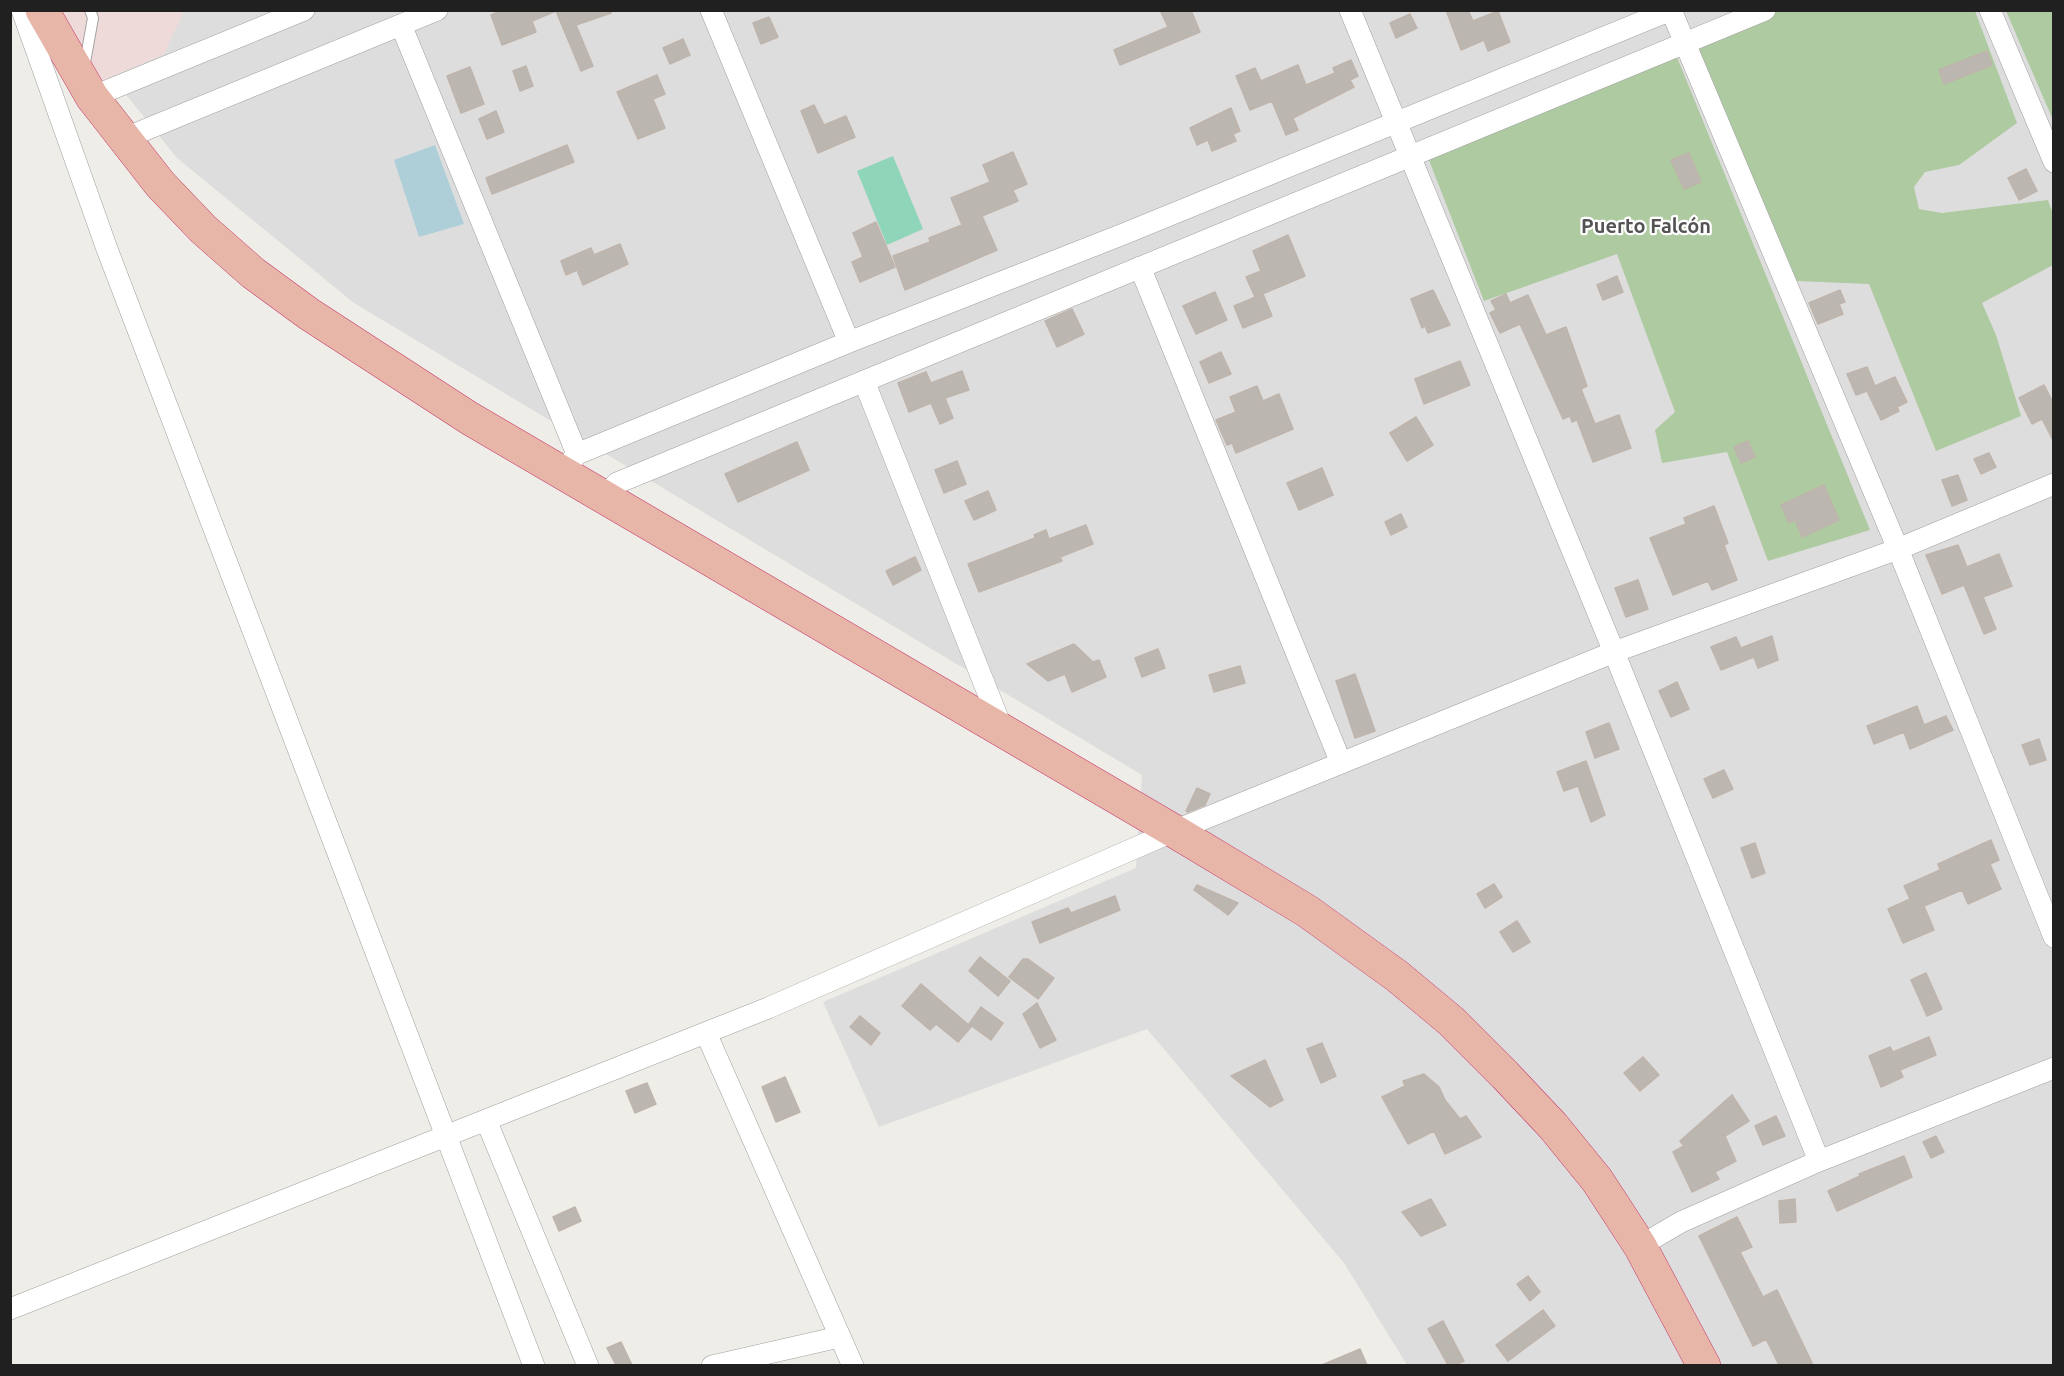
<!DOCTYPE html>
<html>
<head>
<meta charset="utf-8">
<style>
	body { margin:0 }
	#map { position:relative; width:2064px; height:1376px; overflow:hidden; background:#efede8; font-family:Ubuntu,sans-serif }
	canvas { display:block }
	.frame { position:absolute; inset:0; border:12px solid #202020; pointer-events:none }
</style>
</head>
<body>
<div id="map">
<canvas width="2064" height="1376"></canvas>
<div class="frame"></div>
</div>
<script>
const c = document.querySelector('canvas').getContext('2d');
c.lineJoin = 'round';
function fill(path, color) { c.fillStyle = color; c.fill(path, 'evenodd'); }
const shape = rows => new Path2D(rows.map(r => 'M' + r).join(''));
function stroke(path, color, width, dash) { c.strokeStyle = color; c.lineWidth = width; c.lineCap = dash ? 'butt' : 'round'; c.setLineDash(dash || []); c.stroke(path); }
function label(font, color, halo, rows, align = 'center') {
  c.font = font + ' Ubuntu,sans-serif'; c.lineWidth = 4.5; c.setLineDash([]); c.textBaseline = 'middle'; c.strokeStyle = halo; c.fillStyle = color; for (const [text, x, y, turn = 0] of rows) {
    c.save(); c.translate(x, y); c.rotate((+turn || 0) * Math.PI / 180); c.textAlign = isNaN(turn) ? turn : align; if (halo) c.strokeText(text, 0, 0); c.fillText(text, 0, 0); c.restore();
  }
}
const residential = shape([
	[85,11,2053,11,2053,1365,1407,1365,1344,1263,1147,1029,879,1127,823,1002,1136,868,1142,775,354,303,177,158,110,75]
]);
const commercial = shape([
	[57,11,184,11,164,54,95,84]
]);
const forest = shape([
	[1771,11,1975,11,2017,123,1959,165,1925,172,1914,187,1919,209,1942,213,2048,200,2053,214,2053,265,1982,303,1996,335,2021,416,1936,451,1869,284,1797,281,1695,42],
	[2006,11,2053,11,2053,120],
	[1674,50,1870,530,1768,561,1727,452,1662,463,1655,430,1675,412,1617,254,1484,301,1425,150]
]);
const pitch = shape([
	[893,156,923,229,887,245,857,171]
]);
const water = shape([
	[435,145,464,224,419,237,394,160]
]);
const building = shape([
	[503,10,610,10,611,13,576,25,593,66,581,71,556,11,532,21,536,32,502,45,491,15,503,10],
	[1160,10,1191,10,1200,32,1120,65,1114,50,1168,27,1160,10],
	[1446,10,1468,10,1473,21,1498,11,1510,42,1488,51,1484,40,1461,50,1446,10],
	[1410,14,1417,28,1396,38,1390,23,1410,14],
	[769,17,778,37,761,44,753,23,769,17],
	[683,39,690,55,670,64,663,48,683,39],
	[1987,51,1992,65,1944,84,1939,70,1987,51],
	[1351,60,1358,76,1350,80,1354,87,1293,118,1298,130,1286,135,1272,101,1250,110,1236,76,1255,68,1261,81,1298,65,1306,85,1335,73,1333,68,1351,60],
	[526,66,533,86,520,91,513,71,526,66],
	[470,67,484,104,461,113,447,76,470,67],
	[657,75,665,94,653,99,665,128,638,139,617,92,657,75],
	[814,105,824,125,846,116,855,137,818,153,801,111,814,105],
	[1231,108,1240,131,1233,134,1236,141,1212,151,1208,140,1197,145,1190,128,1231,108],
	[496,111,504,132,487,139,479,119,496,111],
	[567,145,574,162,492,194,486,178,567,145],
	[1013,152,1027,184,1013,190,1018,201,982,216,997,250,905,290,893,256,930,242,929,238,962,225,951,198,990,182,983,165,1013,152],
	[1689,153,1701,182,1684,189,1671,160,1689,153],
	[2026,169,2037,191,2019,200,2008,178,2026,169],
	[876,222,895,267,860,282,852,262,863,257,853,233,876,222],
	[1288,235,1305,276,1255,297,1246,277,1261,271,1253,251,1288,235],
	[620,244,628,264,583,285,577,270,566,275,561,261,591,248,594,255,620,244],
	[1617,276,1623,292,1603,300,1597,285,1617,276],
	[1433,290,1450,325,1428,333,1425,326,1422,328,1411,299,1433,290],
	[1840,290,1845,302,1839,304,1843,314,1818,324,1809,303,1840,290],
	[1215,292,1227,320,1196,334,1183,306,1215,292],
	[1263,294,1272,316,1243,328,1234,306,1263,294],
	[1506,294,1510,303,1528,295,1546,335,1566,327,1587,386,1581,389,1595,424,1619,415,1631,448,1593,462,1577,420,1572,422,1570,416,1563,419,1520,324,1500,333,1490,313,1496,310,1491,301,1506,294],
	[1072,309,1084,334,1057,347,1045,321,1072,309],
	[1221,352,1231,374,1209,383,1200,362,1221,352],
	[1460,361,1470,385,1424,404,1415,379,1460,361],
	[1867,367,1875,386,1895,377,1907,402,1897,407,1899,411,1881,420,1867,391,1856,395,1847,374,1867,367],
	[962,371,969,390,945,398,953,418,940,424,931,403,909,412,898,383,926,372,931,383,962,371],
	[2044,385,2054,404,2054,442,2042,419,2032,424,2019,398,2044,385],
	[1257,386,1263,401,1279,394,1293,429,1236,453,1232,443,1227,445,1216,420,1236,412,1230,397,1257,386],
	[1416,417,1433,445,1407,461,1390,433,1416,417],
	[1748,441,1755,457,1741,463,1734,447,1748,441],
	[797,442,809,470,738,502,725,474,797,442],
	[1989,453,1996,467,1981,474,1974,459,1989,453],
	[957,461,966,484,944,493,935,470,957,461],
	[1322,468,1333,495,1299,510,1287,483,1322,468],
	[1958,475,1967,500,1952,506,1942,480,1958,475],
	[1824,485,1839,520,1802,537,1795,520,1789,523,1781,505,1824,485],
	[988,491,996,510,974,520,965,501,988,491],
	[1714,506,1728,543,1724,545,1737,580,1712,590,1708,581,1673,595,1650,538,1686,524,1684,518,1714,506],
	[1401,514,1407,527,1391,535,1385,522,1401,514],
	[1086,525,1093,544,1060,557,1062,561,979,592,968,564,1035,538,1034,535,1046,530,1049,539,1086,525],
	[1958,545,1967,567,1999,554,2012,586,1983,597,1996,629,1984,634,1964,585,1942,594,1926,555,1958,545],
	[915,557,921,570,893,585,886,571,915,557],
	[1638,580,1648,609,1626,617,1615,588,1638,580],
	[1772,636,1778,660,1758,668,1754,657,1721,670,1711,647,1736,637,1741,648,1772,636],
	[1074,644,1093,662,1099,660,1106,677,1072,692,1065,674,1048,681,1027,664,1074,644],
	[1158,649,1165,668,1142,677,1135,658,1158,649],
	[1240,666,1245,683,1214,692,1209,675,1240,666],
	[1355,674,1375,731,1355,738,1336,681,1355,674],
	[1677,682,1689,709,1671,717,1659,691,1677,682],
	[1917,706,1924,725,1946,716,1953,730,1910,749,1904,732,1874,744,1867,726,1917,706],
	[1609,723,1619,749,1595,758,1586,732,1609,723],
	[2039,739,2046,760,2030,765,2022,745,2039,739],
	[1586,761,1605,815,1591,822,1578,786,1564,791,1557,772,1586,761],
	[1724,770,1733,789,1713,798,1704,779,1724,770],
	[1197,788,1210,794,1205,805,1188,812,1186,811,1197,788],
	[1991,840,1999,860,1990,864,2001,889,1968,904,1962,890,1924,906,1934,930,1903,943,1888,909,1910,899,1904,886,1940,870,1938,864,1991,840],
	[1755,843,1765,873,1752,878,1741,848,1755,843],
	[1494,884,1502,897,1485,908,1477,894,1494,884],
	[1197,885,1238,903,1228,915,1194,890,1197,885],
	[1115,896,1120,910,1040,943,1032,922,1068,908,1071,913,1115,896],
	[1517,921,1530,942,1513,952,1500,932,1517,921],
	[980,957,1010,981,998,996,969,971,980,957],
	[1023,959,1028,959,1054,978,1038,999,1009,977,1023,959],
	[1926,973,1942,1009,1927,1016,1911,980,1926,973],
	[921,984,971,1027,958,1042,936,1024,930,1030,902,1006,921,984],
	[1037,1003,1056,1040,1040,1048,1023,1014,1037,1003],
	[981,1007,1003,1023,991,1040,969,1024,981,1007],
	[860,1016,880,1033,871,1045,850,1027,860,1016],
	[1929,1037,1936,1055,1900,1070,1903,1077,1881,1087,1869,1056,1890,1047,1893,1052,1929,1037],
	[1322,1043,1336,1076,1321,1083,1307,1049,1322,1043],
	[1643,1057,1659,1075,1640,1091,1624,1073,1643,1057],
	[1265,1060,1283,1100,1270,1107,1231,1076,1265,1060],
	[1424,1074,1439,1087,1445,1100,1460,1119,1466,1116,1481,1137,1445,1154,1434,1131,1408,1144,1382,1097,1405,1086,1403,1081,1424,1074],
	[785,1077,800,1112,776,1122,762,1087,785,1077],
	[647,1083,656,1104,635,1113,626,1091,647,1083],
	[1732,1095,1749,1121,1725,1136,1736,1161,1715,1172,1719,1179,1692,1192,1673,1152,1684,1146,1680,1141,1732,1095],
	[1776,1116,1785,1136,1763,1145,1755,1126,1776,1116],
	[1936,1136,1944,1152,1931,1158,1923,1142,1936,1136],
	[1904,1156,1912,1177,1837,1211,1828,1191,1860,1176,1859,1174,1904,1156],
	[1431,1199,1446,1225,1421,1236,1402,1212,1431,1199],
	[1795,1199,1796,1222,1780,1223,1779,1201,1795,1199],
	[575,1207,581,1221,559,1231,553,1217,575,1207],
	[1737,1217,1752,1247,1740,1252,1763,1297,1777,1290,1813,1365,1779,1365,1766,1339,1753,1346,1699,1236,1737,1217],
	[1528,1276,1540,1292,1530,1301,1517,1284,1528,1276],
	[1543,1310,1555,1326,1508,1361,1496,1345,1543,1310],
	[1443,1321,1464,1361,1455,1365,1448,1365,1428,1329,1443,1321],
	[621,1342,632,1365,616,1365,607,1348,621,1342],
	[1360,1349,1367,1365,1322,1365,1360,1349]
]);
const service = shape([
	[84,68,93,18,90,10]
]);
const minor = shape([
	[22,10,107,249,534,1366],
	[711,10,849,342],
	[1350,10,1614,652,1819,1161],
	[1671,10,1898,549,2054,937],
	[1990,10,2054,162],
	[401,25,577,454],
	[92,97,304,10],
	[123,139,437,10],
	[1140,267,1341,763],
	[864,381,1003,731],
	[561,473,577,454,849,342,1126,233,1671,10],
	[603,497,617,483,1765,10],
	[706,1033,853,1366],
	[486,1120,588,1366],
	[1640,1246,1681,1222,1819,1161,2054,1068],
	[10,1309,768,1008,1174,831,1614,652,1898,549,2054,484],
	[712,1366,839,1337]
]);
const trunk = shape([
	[42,10,92,97,160,184,203,229,253,273,309,314,469,418,1174,831,1307,911,1397,976,1451,1021,1505,1075,1553,1126,1597,1180,1640,1246,1704,1366]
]);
const quarterNames = [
	["Puerto Falcón",1646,226]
];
fill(residential, '#dedddd');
fill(commercial, '#eedad9');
fill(forest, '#aecaa1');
fill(pitch, '#8fd5b9');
fill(water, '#aecfd8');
fill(building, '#bcb6b1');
stroke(building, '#bfb4ac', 1.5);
stroke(service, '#a1a1a1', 12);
stroke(minor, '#a1a1a1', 22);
stroke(trunk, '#c63c6d', 34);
stroke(service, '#fff', 10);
stroke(minor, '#fff', 21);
stroke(trunk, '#e7b6a9', 33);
label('bold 20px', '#535353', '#fff', quarterNames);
</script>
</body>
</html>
